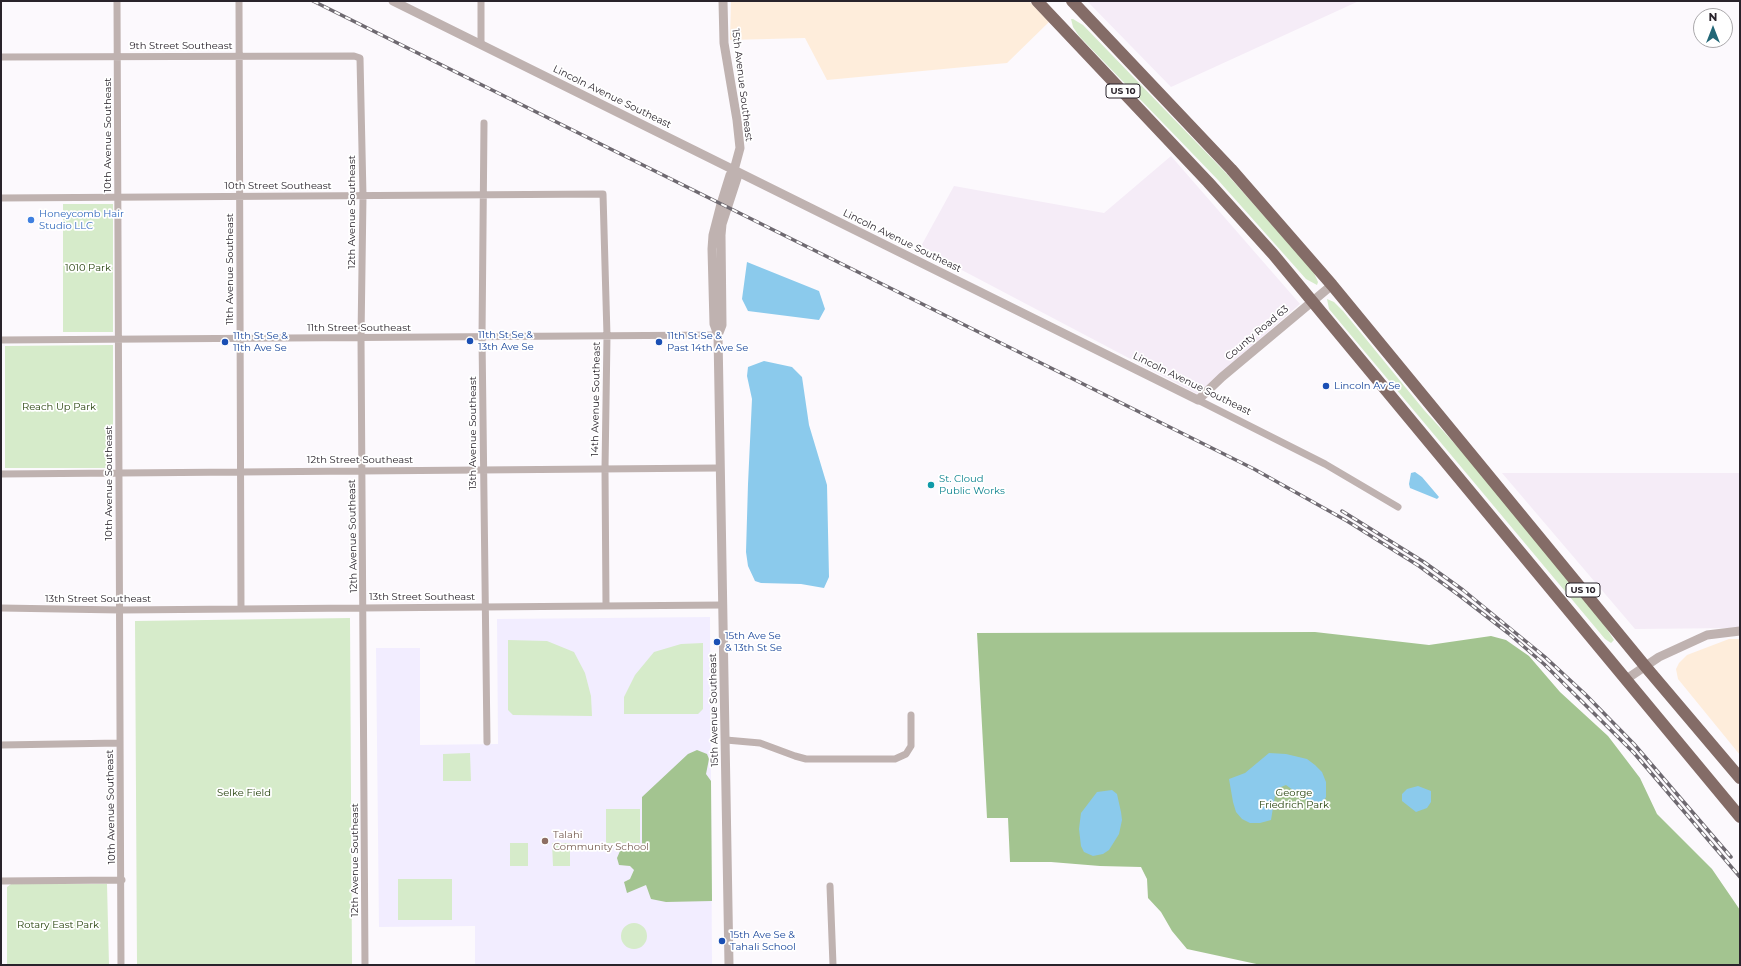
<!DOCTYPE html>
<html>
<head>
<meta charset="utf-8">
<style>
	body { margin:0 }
	#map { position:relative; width:1741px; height:966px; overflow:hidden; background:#fcf9fd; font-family:Montserrat,sans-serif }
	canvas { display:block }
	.frame { position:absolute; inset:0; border:2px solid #29232b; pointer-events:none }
	.north { position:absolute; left:1693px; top:8px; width:40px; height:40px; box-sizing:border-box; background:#fff; border:1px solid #a9a7aa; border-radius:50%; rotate:0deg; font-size:11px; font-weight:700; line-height:16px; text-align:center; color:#29232b }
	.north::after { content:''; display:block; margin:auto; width:14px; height:18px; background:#226777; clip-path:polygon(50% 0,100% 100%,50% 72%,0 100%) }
</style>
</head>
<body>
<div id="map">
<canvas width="1741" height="966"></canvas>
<div class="frame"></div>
<div class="north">N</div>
</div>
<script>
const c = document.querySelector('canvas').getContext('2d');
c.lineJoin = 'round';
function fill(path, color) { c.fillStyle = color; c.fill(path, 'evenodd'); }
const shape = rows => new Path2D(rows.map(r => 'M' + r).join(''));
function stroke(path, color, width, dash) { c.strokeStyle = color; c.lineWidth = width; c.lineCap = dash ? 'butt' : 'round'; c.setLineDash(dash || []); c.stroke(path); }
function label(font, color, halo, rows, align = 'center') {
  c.font = font + ' Montserrat,sans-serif'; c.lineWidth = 3.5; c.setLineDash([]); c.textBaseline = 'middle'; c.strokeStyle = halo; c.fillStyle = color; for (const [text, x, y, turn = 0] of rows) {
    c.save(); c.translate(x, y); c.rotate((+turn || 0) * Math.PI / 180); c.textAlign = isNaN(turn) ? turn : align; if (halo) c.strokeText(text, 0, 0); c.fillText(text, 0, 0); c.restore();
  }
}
const commercial = shape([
	[731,1,1029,1,1049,22,1007,63,827,80,805,38,730,40],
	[1729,639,1740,639,1740,755,1678,679,1676,669,1679,663,1687,655]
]);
const built = shape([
	[1087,1,1359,1,1171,87],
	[1171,156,1300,304,1197,394,920,248,954,186,1104,213],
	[1502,473,1740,473,1740,628,1635,629]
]);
const education = shape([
	[710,617,712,965,475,965,475,926,379,927,376,648,420,648,420,745,498,744,497,619]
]);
const green = shape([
	[1071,19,1073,19,1083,25,1225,172,1313,271,1318,282,1317,285,1306,279,1218,180,1079,36,1073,27],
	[63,204,113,204,113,332,63,332],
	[1327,299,1334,302,1343,311,1424,410,1465,455,1599,617,1614,640,1611,643,1605,639,1329,309],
	[113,345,113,468,5,468,5,346],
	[350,618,352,965,137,965,135,621],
	[508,640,547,641,574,652,585,673,591,696,592,716,513,715,508,710],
	[703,643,703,709,698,714,624,714,624,697,635,675,654,652,681,644],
	[470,753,471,781,443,781,443,754],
	[606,809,640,809,640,843,606,843],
	[510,843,528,843,528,866,510,866],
	[552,843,570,843,570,866,553,866],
	[398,879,452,879,452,920,398,920],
	[11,884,107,884,109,965,7,965,7,887],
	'621 936a13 13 0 1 1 26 0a13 13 0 1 1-26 0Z'
]);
const forest = shape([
	[1315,632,1429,645,1491,636,1506,640,1529,656,1560,692,1608,736,1640,778,1657,814,1712,869,1740,910,1740,965,1261,965,1187,949,1172,931,1161,912,1148,898,1147,879,1141,867,1100,866,1051,862,1010,862,1008,818,987,818,977,633],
	[697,750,707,754,709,759,706,774,711,781,712,901,666,902,651,899,646,885,627,893,624,882,630,879,634,870,630,866,619,865,617,858,620,851,630,845,642,844,642,797,688,754]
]);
const water = shape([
	[747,262,819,291,825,309,819,320,748,311,742,299],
	[764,361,792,367,802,377,809,425,827,485,829,577,824,588,801,584,761,583,755,581,748,566,746,552,748,484,752,399,747,376,748,367],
	[1415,472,1422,477,1439,497,1437,499,1410,488,1409,484,1411,473],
	[1269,753,1286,754,1307,759,1315,765,1322,772,1326,782,1326,797,1323,802,1318,804,1305,799,1286,785,1276,789,1271,820,1260,823,1250,823,1242,819,1236,812,1233,802,1229,779,1245,773],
	[1418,786,1431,791,1431,802,1427,808,1416,812,1402,801,1402,794,1407,789],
	[1112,790,1117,794,1121,812,1122,820,1119,834,1109,850,1103,854,1093,856,1084,852,1081,846,1079,829,1081,813,1097,792]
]);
const minor = shape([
	[117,1,121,965],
	[239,1,241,609],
	[481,1,481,45],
	[1,57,354,56,360,58,363,196,361,337,365,965],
	[484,123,482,337,487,742],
	[1,198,603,194,607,336,605,469,606,605],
	[1,340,718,335],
	[1198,400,1325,464,1398,507],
	[1,474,719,468],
	[1,608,120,610,723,605],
	[726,740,760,743,795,756,806,759,895,759,906,754,911,746,911,715],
	[1,745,120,743],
	[1,881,122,880],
	[830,886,833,965]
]);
const tertiary = shape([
	[393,1,1198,400,1222,377,1332,285],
	[723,1,724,43,737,120,740,148,734,170,730,175,721,204,713,235,712,249,714,324,718,335,729,965],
	[718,335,722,325,721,235,722,224,737,178,734,170],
	[1625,680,1659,657,1707,635,1740,631]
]);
const trunk = shape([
	[1037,1,1208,182,1273,254,1740,817],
	[1072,1,1231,169,1332,285,1645,666,1740,778]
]);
const rail = shape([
	[313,1,1254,469,1347,521,1419,566,1460,596,1508,633,1544,664,1634,753,1740,877],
	[1342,511,1424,562,1463,590,1545,657,1585,694,1634,744,1731,857]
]);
const markers = [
	[31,220,4,"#3f7fe0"],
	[470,341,4,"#1a4fb4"],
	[225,342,4,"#1a4fb4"],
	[659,342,4,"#1a4fb4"],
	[1326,386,4,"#1a4fb4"],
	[931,485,4,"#0f9aa8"],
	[717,642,4,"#1a4fb4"],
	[545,841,4,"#8d6e63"],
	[722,941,4,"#1a4fb4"]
];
const shields = [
	[1123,91,34],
	[1583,590,34]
];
const shieldNames = [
	["US 10",1123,91],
	["US 10",1583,590]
];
const streetNames = [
	["9th Street Southeast",181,46],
	["15th Avenue Southeast",742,85,83],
	["Lincoln Avenue Southeast",612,97,26],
	["10th Avenue Southeast",108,135,-90],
	["10th Street Southeast",278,186],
	["12th Avenue Southeast",352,212,-90],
	["Lincoln Avenue Southeast",902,241,26],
	["11th Avenue Southeast",230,269,-90],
	["11th Street Southeast",359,328],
	["County Road 63",1257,333,-40],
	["Lincoln Avenue Southeast",1192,384,26],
	["14th Avenue Southeast",596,399,-89],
	["13th Avenue Southeast",473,433,-90],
	["12th Street Southeast",360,460],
	["10th Avenue Southeast",109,483,-90],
	["12th Avenue Southeast",353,536,-91],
	["13th Street Southeast",422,597],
	["13th Street Southeast",98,599],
	["15th Avenue Southeast",714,710,-91],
	["10th Avenue Southeast",111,807,-91],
	["12th Avenue Southeast",355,860,-90]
];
const shopNames = [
	["Honeycomb Hair",39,214],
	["Studio LLC",39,226]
];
const parkNames = [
	["1010 Park",88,268],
	["Reach Up Park",59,407],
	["Selke Field",244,793],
	["George",1294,793],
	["Friedrich Park",1294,805],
	["Rotary East Park",58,925]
];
const transitNames = [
	["11th St Se &",478,335],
	["13th Ave Se",478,347],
	["11th St Se &",233,336],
	["11th Ave Se",233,348],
	["11th St Se &",667,336],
	["Past 14th Ave Se",667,348],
	["Lincoln Av Se",1334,386],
	["15th Ave Se",725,636],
	["& 13th St Se",725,648],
	["15th Ave Se &",730,935],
	["Tahali School",730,947]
];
const cultureNames = [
	["St. Cloud",939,479],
	["Public Works",939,491]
];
const educationNames = [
	["Talahi",553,835],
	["Community School",553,847]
];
fill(commercial, '#feeddb');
fill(built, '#f5ecf7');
fill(education, '#f2edff');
fill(green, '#d6ebca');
fill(forest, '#a3c490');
fill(water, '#8bcaec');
stroke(minor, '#bfb2b0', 7);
stroke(tertiary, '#bfb2b0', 9);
stroke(trunk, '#846c67', 12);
stroke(rail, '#6e6970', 3.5);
stroke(rail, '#fff', 2, [6]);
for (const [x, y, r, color] of markers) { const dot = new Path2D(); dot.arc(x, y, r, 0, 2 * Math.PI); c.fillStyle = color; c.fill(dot); stroke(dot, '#fff', 1.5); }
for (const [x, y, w] of shields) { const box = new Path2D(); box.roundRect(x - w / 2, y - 7, w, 14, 3); c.fillStyle = '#fff'; c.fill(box); stroke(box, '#29232b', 1); }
label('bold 9px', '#29232b', null, shieldNames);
label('10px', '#29232b', '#fff', streetNames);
label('10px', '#366cbe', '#fff', shopNames, 'left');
label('10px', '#1e3b03', '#fff', parkNames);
label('10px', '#164399', '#fff', transitNames, 'left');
label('10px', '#0d838f', '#fff', cultureNames, 'left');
label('10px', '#785e54', '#fff', educationNames, 'left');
</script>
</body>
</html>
